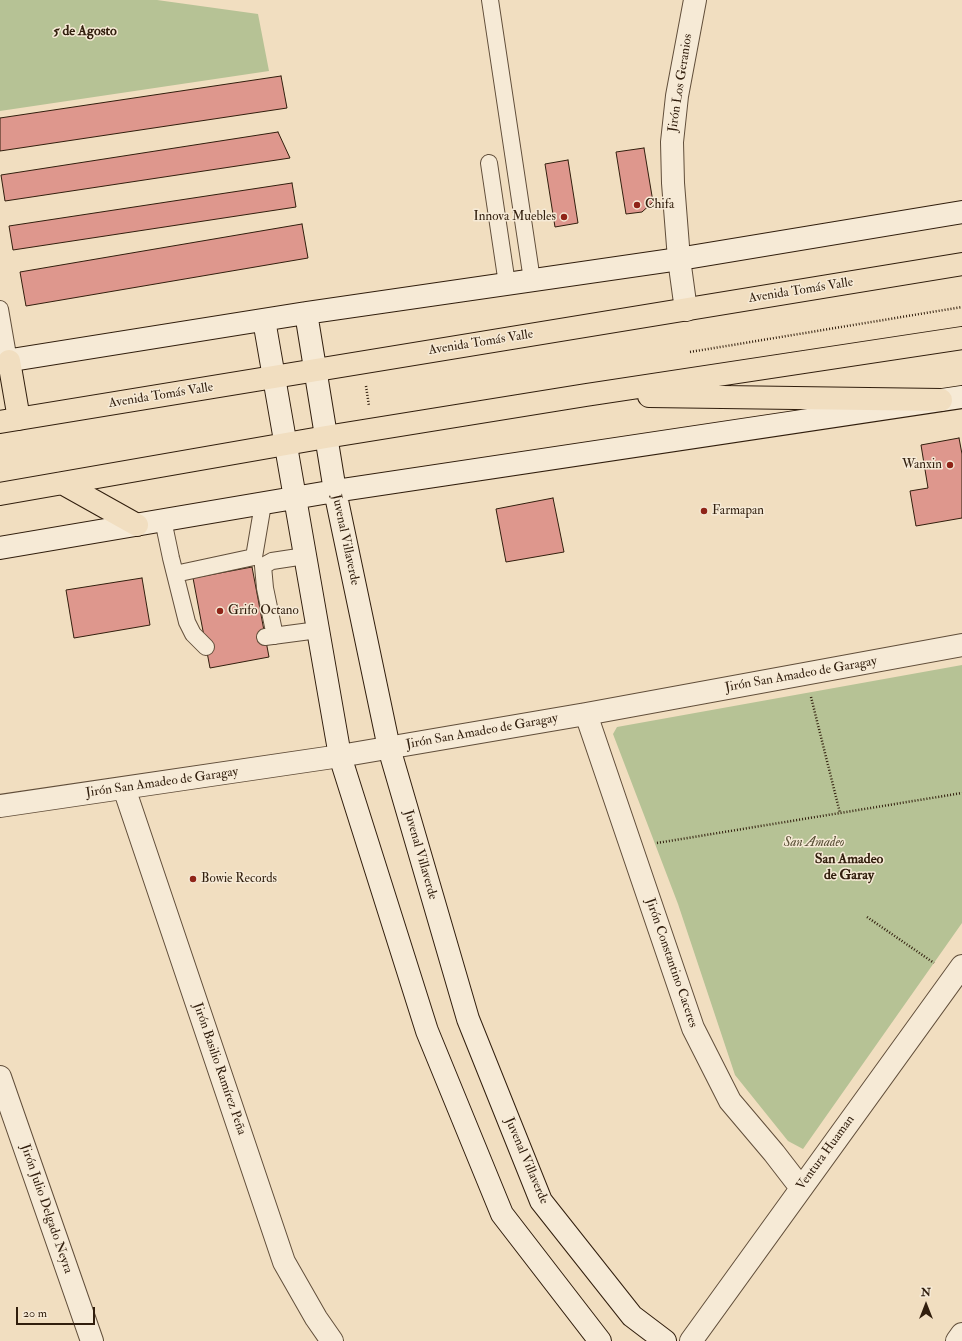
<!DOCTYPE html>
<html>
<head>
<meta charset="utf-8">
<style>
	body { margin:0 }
	#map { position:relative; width:962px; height:1341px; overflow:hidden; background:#f1dec0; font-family:"IM FELL Double Pica",serif }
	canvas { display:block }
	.north { position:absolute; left:906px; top:1285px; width:40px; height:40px; -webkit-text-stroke:3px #f6ead6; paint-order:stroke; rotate:0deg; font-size:11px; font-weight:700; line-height:16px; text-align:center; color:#311e0d }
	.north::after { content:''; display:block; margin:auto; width:14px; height:18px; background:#311e0d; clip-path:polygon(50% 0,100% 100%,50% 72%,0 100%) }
	.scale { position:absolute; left:16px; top:1307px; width:79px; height:18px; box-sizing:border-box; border:2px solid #311e0d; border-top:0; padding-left:5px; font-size:12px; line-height:14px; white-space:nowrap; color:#311e0d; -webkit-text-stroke:3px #f6ead6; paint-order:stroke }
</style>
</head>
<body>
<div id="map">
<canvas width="962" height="1341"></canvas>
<div class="north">N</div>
<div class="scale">20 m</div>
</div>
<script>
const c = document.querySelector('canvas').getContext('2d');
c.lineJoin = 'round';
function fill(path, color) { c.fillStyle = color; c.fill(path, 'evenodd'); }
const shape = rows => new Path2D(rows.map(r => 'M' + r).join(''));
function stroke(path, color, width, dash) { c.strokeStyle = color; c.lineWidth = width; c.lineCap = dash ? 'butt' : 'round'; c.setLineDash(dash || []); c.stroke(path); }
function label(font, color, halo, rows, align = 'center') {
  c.font = font + ' "IM FELL Double Pica",serif'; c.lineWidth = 3; c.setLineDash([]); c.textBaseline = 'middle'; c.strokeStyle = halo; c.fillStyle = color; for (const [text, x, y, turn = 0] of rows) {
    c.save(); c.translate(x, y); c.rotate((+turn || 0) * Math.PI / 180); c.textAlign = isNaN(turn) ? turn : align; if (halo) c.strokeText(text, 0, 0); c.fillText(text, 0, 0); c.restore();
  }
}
const green = shape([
	[0,0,157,0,258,14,269,71,0,111],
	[962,665,962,923,803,1149,788,1141,735,1075,678,904,613,734,617,727]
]);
const building = shape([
	[281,76,287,108,0,151,0,118,281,76],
	[278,132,290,158,5,201,1,175,278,132],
	[644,148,653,202,642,212,626,214,616,152,644,148],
	[568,160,578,223,555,227,545,164,568,160],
	[292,183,296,207,13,250,9,226,292,183],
	[302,224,308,258,26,306,20,272,302,224],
	[959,438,962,454,962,518,916,526,910,491,928,488,921,445,959,438],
	[553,498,564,552,506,562,496,509,553,498],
	[252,567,269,657,210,668,193,578,252,567],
	[142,578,150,625,74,638,66,590,142,578]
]);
const path = shape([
	[690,352,962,307],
	[366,386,369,406],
	[811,697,840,813],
	[657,843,962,793],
	[867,917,934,963]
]);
const lane = shape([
	[490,0,532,280],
	[489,163,507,284],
	[0,309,9,361],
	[163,520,171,558,187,622,193,634,206,647],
	[175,574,254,557,263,504],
	[275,636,265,588,263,566,272,561,305,556],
	[265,637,318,630]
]);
const street = shape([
	[686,310,679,259,673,183,672,142,677,96,695,0],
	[586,714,693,1028,730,1101,774,1153,801,1188],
	[124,788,284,1262,316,1318,332,1341],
	[0,806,340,756,586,714,962,645],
	[0,1077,92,1341],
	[691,1341,962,966],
	[957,1341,962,1334]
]);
const secondary = shape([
	[306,313,335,491,389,748,468,1019,541,1201,632,1316,665,1341],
	[264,320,340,756,427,1031,502,1214,600,1341],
	[0,362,306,313,679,259,962,212],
	[0,548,335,491,962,397]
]);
const primary = shape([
	[9,361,19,419],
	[649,396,941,400],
	[0,422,962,264],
	[62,483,137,525],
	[0,494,326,437,586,395,962,338]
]);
const markers = [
	[637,205,4,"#8f2418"],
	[564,217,4,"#8f2418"],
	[950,465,4,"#8f2418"],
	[704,511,4,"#8f2418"],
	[220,611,4,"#8f2418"],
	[193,879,4,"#8f2418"]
];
const streetNames = [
	["Jirón Los Geranios",681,83,-81],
	["Avenida Tomás Valle",801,291,-9],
	["Avenida Tomás Valle",481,343,-9],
	["Avenida Tomás Valle",161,396,-9],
	["Juvenal Villaverde",345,540,78],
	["Jirón San Amadeo de Garagay",801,675,-10],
	["Jirón San Amadeo de Garagay",482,732,-10],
	["Jirón San Amadeo de Garagay",162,783,-8],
	["Juvenal Villaverde",420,855,74],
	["Jirón Constantino Caceres",671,963,71],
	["Jirón Basilio Ramírez Peña",219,1069,71],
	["Ventura Huaman",826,1153,-54],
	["Juvenal Villaverde",526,1161,67],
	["Jirón Julio Delgado Neyra",46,1209,71]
];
const poiNames = [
	["Chifa",645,205],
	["Innova Muebles",556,217,"right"],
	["Wanxin",942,465,"right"],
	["Farmapan",712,511],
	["Grifo Octano",228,611],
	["Bowie Records",201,879]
];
const parkNames = [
	["San Amadeo",814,843]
];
const neighbourhoodNames = [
	["5 de Agosto",85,32],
	["San Amadeo",849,860],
	["de Garay",849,876]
];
fill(green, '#b6c295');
fill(building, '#de978d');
stroke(building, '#311e0d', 1);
stroke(lane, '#614e3a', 18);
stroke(street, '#614e3a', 24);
stroke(secondary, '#311e0d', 24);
stroke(primary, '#311e0d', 24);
stroke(path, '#311e0d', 2.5, [1, 2]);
stroke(lane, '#f6ead6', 16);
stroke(street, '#f6ead6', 22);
stroke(secondary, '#f6ead6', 22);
stroke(primary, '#f1dec0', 22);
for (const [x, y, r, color] of markers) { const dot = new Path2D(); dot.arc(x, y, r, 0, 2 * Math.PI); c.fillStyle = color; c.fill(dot); stroke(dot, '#f6ead6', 1.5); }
label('13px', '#311e0d', '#f6ead6', streetNames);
label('13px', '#311e0d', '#f6ead6', poiNames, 'left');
label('italic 13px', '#594f36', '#f6ead6', parkNames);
label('bold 14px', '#311e0d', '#f6ead6', neighbourhoodNames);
</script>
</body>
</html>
